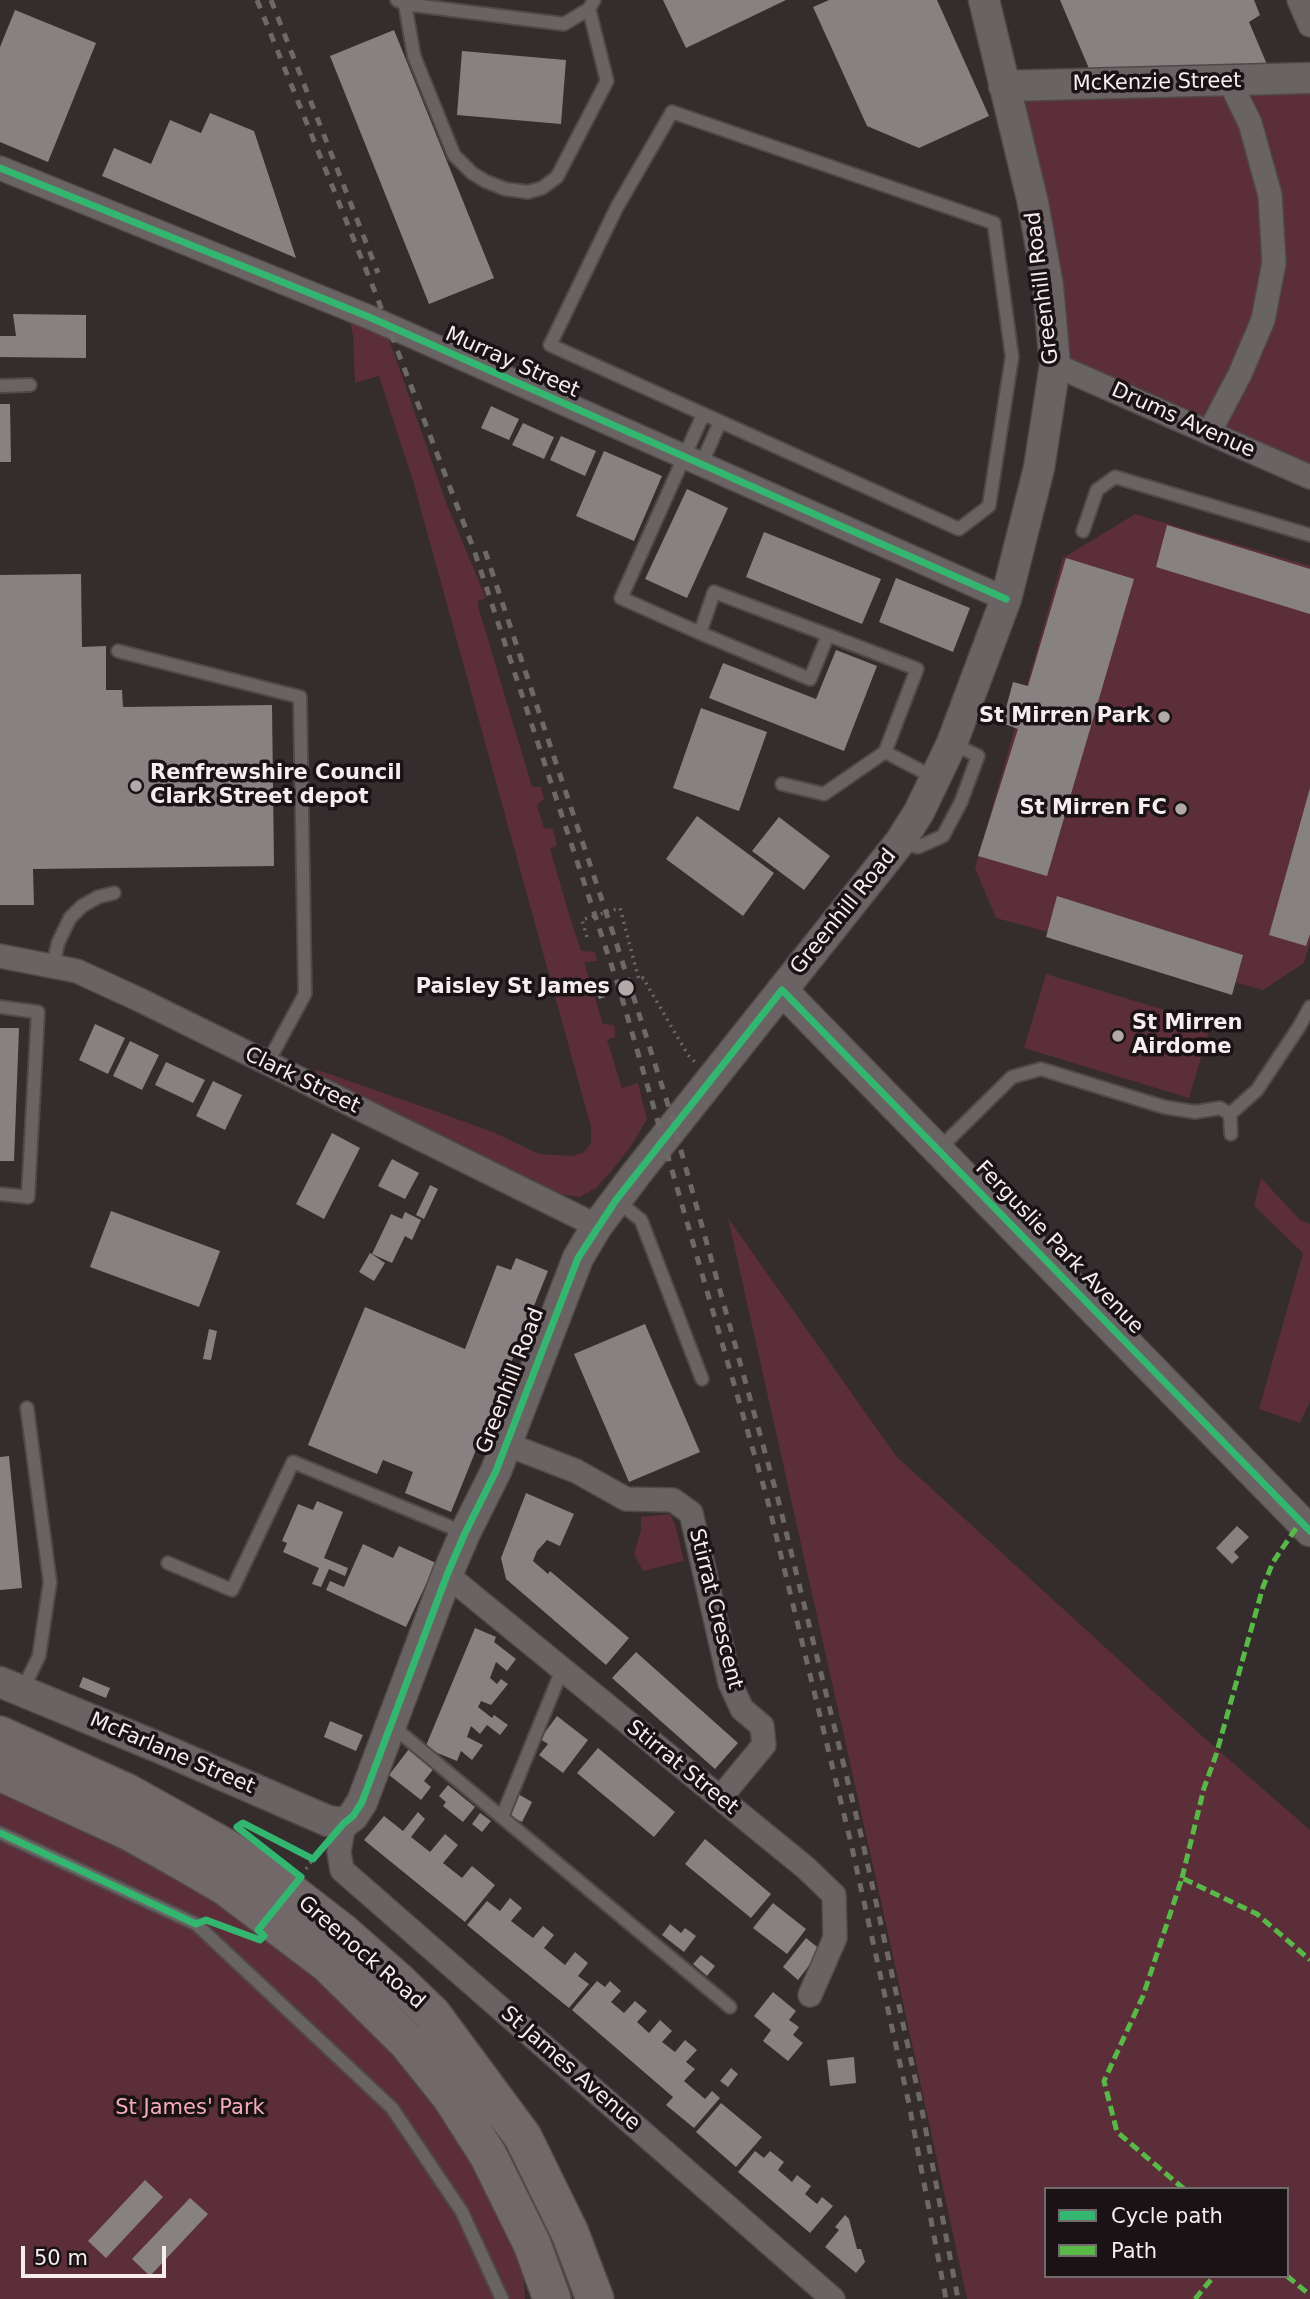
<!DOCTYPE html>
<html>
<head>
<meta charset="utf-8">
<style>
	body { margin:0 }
	#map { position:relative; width:1310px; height:2299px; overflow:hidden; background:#342c2d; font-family:"DejaVu Sans",sans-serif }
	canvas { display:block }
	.legend { position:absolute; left:1044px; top:2187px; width:245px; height:91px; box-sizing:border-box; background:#1a1315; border:2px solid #726a6c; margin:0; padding:9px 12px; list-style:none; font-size:21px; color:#f7ecee }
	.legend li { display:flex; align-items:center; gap:14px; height:35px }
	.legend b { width:35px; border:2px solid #726a6c }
	.scale { position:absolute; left:21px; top:2246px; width:145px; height:32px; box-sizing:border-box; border:4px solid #f7ecee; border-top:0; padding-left:9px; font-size:21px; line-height:24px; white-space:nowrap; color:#f7ecee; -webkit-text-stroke:5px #1a1315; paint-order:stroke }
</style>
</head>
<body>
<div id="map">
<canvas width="1310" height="2299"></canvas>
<ul class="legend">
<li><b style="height:9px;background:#33b770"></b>Cycle path</li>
<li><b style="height:9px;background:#58b947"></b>Path</li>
</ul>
<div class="scale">50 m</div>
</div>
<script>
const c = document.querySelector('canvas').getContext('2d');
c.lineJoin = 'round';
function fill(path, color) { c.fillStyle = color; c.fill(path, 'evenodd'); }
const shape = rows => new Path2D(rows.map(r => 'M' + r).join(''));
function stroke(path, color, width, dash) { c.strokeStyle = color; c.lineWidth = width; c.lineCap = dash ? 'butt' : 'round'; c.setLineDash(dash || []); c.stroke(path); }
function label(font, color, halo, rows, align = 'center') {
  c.font = font + ' "DejaVu Sans",sans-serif'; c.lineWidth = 7; c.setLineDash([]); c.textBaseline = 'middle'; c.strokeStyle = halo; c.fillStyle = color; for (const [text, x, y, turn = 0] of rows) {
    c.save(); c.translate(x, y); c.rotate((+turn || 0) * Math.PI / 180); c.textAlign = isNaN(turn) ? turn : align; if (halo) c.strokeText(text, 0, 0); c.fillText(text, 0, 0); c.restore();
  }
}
const green = shape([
	[1310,90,1310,469,1062,361,1067,309,1016,95],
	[350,322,357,322,389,339,447,505,486,598,478,601,478,606,532,787,541,787,544,799,537,805,544,828,553,829,557,845,550,849,569,914,581,951,595,952,597,961,584,962,603,1024,613,1025,615,1028,615,1037,607,1040,622,1088,638,1083,647,1119,631,1146,614,1168,596,1188,580,1197,564,1195,311,1074,318,1070,429,1109,493,1132,539,1154,573,1156,584,1152,591,1143,591,1127,413,481,379,376,355,383,353,336],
	[1135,514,1310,566,1310,943,1304,963,1263,990,996,918,975,868,1063,558],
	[1046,974,1211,1024,1189,1098,1024,1048],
	[1261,1178,1300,1220,1310,1224,1310,1402,1300,1423,1259,1409,1303,1253,1254,1206],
	[728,1218,896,1456,1201,1735,1310,1830,1310,2299,967,2299,888,1933],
	[1046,2189,1287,2189,1287,2276,1046,2276],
	[670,1514,675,1524,684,1561,643,1571,634,1554,641,1530,641,1517],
	[0,1786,172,1868,349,1997,462,2136,522,2249,525,2299,0,2299]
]);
const building = shape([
	[663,0,786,0,686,48],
	[829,0,937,0,989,116,919,148,867,126,813,7],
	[1060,0,1254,0,1260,15,1249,22,1271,74,1093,78],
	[15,10,96,43,48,162,0,142,0,47],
	[394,30,494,278,429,304,330,56],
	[462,51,566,60,561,124,457,115],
	[210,113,254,131,296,258,102,176,114,148,151,164,170,120,201,133],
	[13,314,86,315,86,358,0,357,0,336,16,336],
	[0,404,10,404,11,462,0,462],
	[491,406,519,419,509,440,481,428],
	[523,423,554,437,544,459,512,445],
	[561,436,596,451,585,476,550,460],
	[604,451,662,476,634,541,576,516],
	[687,489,728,508,687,598,645,579],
	[1167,525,1310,569,1310,614,1156,567],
	[764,532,881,579,862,624,746,577],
	[1066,558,1134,579,1047,876,978,856,1018,729,1002,723,1013,682,1028,686],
	[81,574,82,647,106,646,106,690,122,690,123,707,272,705,274,866,33,869,34,905,0,905,0,575],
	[896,578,970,608,953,652,879,622],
	[836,650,877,666,844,751,709,698,723,663,816,699],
	[701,708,767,732,739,811,673,788],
	[1310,788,1310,934,1306,946,1269,935],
	[697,816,774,873,743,916,666,859],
	[779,817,830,856,804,890,752,851],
	[1057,896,1243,955,1232,995,1046,937],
	[600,981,605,997,599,999,594,983],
	[95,1024,125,1038,108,1074,79,1060],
	[0,1028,19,1028,14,1161,0,1161],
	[130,1041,159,1055,142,1090,113,1076],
	[166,1062,205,1080,193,1103,155,1085],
	[213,1081,242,1095,225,1130,196,1116],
	[332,1133,360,1148,324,1219,296,1204],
	[392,1159,419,1173,405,1199,378,1186],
	[430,1185,438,1189,424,1219,416,1215],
	[111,1211,220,1251,199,1307,90,1267],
	[405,1212,421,1220,412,1240,405,1236,392,1263,372,1254,391,1214,402,1219],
	[370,1253,385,1263,374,1281,359,1272],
	[516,1258,548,1271,451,1512,405,1493,413,1472,383,1460,377,1474,308,1445,365,1307,465,1349,497,1265,511,1270],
	[645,1324,700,1452,629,1482,574,1354],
	[209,1329,217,1331,211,1360,203,1359],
	[9,1456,22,1588,0,1590,0,1457],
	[526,1493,574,1514,560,1546,547,1540,537,1551,533,1561,548,1574,550,1571,629,1638,606,1665,506,1579,501,1558],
	[317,1501,343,1512,324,1558,348,1568,345,1576,329,1569,321,1587,312,1584,319,1568,283,1552,287,1543,282,1541,298,1504,313,1510],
	[1237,1526,1249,1537,1234,1552,1239,1557,1232,1564,1216,1548],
	[363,1544,393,1558,399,1546,436,1563,406,1627,326,1590,330,1581,344,1587],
	[475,1628,496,1637,494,1642,516,1659,507,1671,496,1662,490,1678,497,1684,501,1679,508,1684,491,1705,481,1701,478,1707,492,1718,494,1715,508,1725,500,1735,487,1725,480,1734,471,1726,467,1737,483,1745,472,1760,461,1751,457,1761,425,1748],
	[636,1652,738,1743,715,1769,612,1678],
	[83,1677,110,1688,106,1698,79,1687],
	[557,1716,588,1740,563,1773,539,1755,548,1744,540,1739],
	[330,1721,363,1735,356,1751,324,1737],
	[598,1748,675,1812,654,1837,577,1773],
	[409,1749,434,1768,424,1781,431,1787,421,1800,389,1775],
	[448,1785,475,1807,463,1822,443,1806,446,1802,439,1796],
	[518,1794,532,1802,522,1822,508,1815],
	[418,1812,425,1819,411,1837,430,1852,445,1834,458,1845,443,1863,462,1878,472,1866,495,1885,465,1922,364,1840,384,1816,403,1831],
	[480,1813,491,1821,482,1832,472,1824],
	[705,1839,771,1894,751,1918,685,1864],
	[510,1898,522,1908,511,1921,533,1938,543,1926,554,1935,544,1948,565,1965,575,1952,588,1963,578,1976,589,1984,569,2008,467,1925,487,1901,500,1911],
	[773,1903,806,1929,787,1954,753,1928],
	[670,1924,681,1933,685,1928,696,1936,684,1952,662,1935],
	[806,1938,821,1950,798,1980,783,1967],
	[701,1955,715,1966,707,1976,693,1964],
	[597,1981,605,1987,610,1981,621,1991,611,2002,624,2013,635,2001,647,2011,637,2022,649,2033,660,2020,672,2031,662,2042,675,2052,685,2040,697,2050,686,2062,695,2069,684,2081,705,2099,712,2091,720,2098,694,2128,666,2105,673,2097,572,2010],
	[773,1992,796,2011,789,2020,799,2027,793,2035,803,2043,788,2061,763,2041,771,2030,754,2016],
	[854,2057,856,2083,830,2086,827,2060],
	[731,2068,738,2074,728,2087,720,2081],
	[721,2103,762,2137,736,2167,696,2132],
	[755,2151,764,2158,770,2151,784,2162,778,2170,792,2182,797,2175,811,2186,805,2194,817,2204,822,2197,833,2206,810,2233,738,2172],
	[145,2180,163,2197,106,2258,88,2241],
	[190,2198,208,2214,150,2276,132,2259],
	[845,2215,849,2219,857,2249,861,2249,865,2262,856,2273,825,2247,839,2230,835,2227]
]);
const path = shape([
	[607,912,620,908,639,980,643,978,688,1055,695,1062],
	[587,937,582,920,594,916],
	[306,1869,313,1859]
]);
const service = shape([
	[397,0,405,4,564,24,589,9,594,0],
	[405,4,414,56,454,155,472,173,485,181,505,189,528,192,542,188,557,177,607,81,589,9],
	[672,112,994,223,1012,357,989,506,959,529,550,345,617,207,672,112],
	[0,386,30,385],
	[701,465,720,422],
	[1083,531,1097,490,1115,477,1310,535],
	[700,633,621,598,703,415],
	[828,635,810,679,700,633,714,592,828,635,917,669,885,752,935,778],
	[118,651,300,697,305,994,267,1064],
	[782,784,824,794,885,752],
	[900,842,918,847,943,836,961,802,978,756,952,743],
	[53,966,58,943,70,918,82,906,98,897,114,893],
	[0,1007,38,1012,28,1197,0,1194],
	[1230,1114,1231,1134],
	[939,1149,1012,1077,1041,1069,1164,1107,1195,1112,1220,1108,1230,1114,1257,1090,1299,1027,1310,1007],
	[616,1200,641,1220,702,1379],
	[168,1563,232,1590,293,1462,465,1533],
	[22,1691,39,1656,50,1582,27,1408],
	[391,1725,730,2007],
	[502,1817,562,1670],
	[0,1833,196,1924,392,2108,462,2212,502,2299]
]);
const minor = shape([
	[1299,0,1310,25],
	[0,168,369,317,1006,599],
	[1055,365,1310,477],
	[1209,433,1240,374,1263,320,1274,263,1270,195,1250,123,1230,82],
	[0,956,77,971,140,1000,597,1226],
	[506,1444,576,1471,626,1499,673,1500,691,1513,730,1683,742,1709,762,1726,764,1745,720,1798],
	[447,1575,806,1868,834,1895,835,1938,810,1995],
	[344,1823,339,1852,342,1870,833,2299]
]);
const tertiary = shape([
	[1004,86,1310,78],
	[782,990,1310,1531],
	[0,1682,160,1748,328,1821,344,1823,353,1816,362,1802,447,1575,465,1533,496,1471,578,1258,597,1226,636,1174,900,842,919,812,952,743,1006,599,1039,468,1055,365,1048,286,1033,203,984,0]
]);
const primary = shape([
	[0,1735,126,1792,228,1849,289,1891,342,1932,400,1983,432,2014,523,2137,570,2233,595,2299],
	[0,1772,130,1832,183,1862,226,1887,328,1964,407,2042,451,2097,488,2155,532,2244,552,2299]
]);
const rail = shape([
	[257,0,375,292,474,550,620,991,767,1498,850,1839,909,2104,946,2299],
	[271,0,378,273],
	[485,551,616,942,670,1111,778,1499,862,1839,921,2105,958,2299]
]);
const pathBridge = shape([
	[594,916,607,912]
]);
const quiet = shape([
	[1182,1878,1204,1788,1216,1755,1263,1587,1273,1562,1301,1521],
	[1184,2189,1117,2132,1104,2081,1143,1996,1182,1878,1257,1914,1310,1960],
	[1287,2276,1310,2295],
	[1195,2299,1214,2276]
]);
const cycleway = shape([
	[0,168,369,317,1006,599],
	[0,1833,196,1924,206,1920,260,1940,264,1936,258,1930,301,1877,237,1827,243,1823,313,1859,344,1823,353,1816,362,1802,447,1575,465,1533,496,1471,578,1258,616,1200,782,990,1310,1531]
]);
const markers = [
	[1164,717,7,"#b3a9aa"],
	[136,786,7,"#b3a9aa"],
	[1181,809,7,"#b3a9aa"],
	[626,988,9,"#b3a9aa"],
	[1118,1036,7,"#b3a9aa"]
];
const streetNames = [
	["McKenzie Street",1157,83,-1],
	["Greenhill Road",1043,288,-97],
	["Murray Street",512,363,24],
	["Drums Avenue",1183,421,24],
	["Greenhill Road",844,912,-51],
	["Clark Street",302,1081,26],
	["Ferguslie Park Avenue",1059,1248,46],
	["Greenhill Road",511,1381,-69],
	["Stirrat Crescent",715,1609,76],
	["McFarlane Street",172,1754,23],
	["Stirrat Street",682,1768,39],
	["Greenock Road",361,1953,41],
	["St James Avenue",570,2069,41]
];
const poiNames = [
	["St Mirren Park",1150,717],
	["Renfrewshire Council",150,774,"left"],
	["Clark Street depot",150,798,"left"],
	["St Mirren FC",1167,809],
	["Paisley St James",610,988],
	["St Mirren",1132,1024,"left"],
	["Airdome",1132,1048,"left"]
];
const parkNames = [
	["St James' Park",190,2109]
];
fill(green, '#5b2e3a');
fill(building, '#888182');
stroke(service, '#504849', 16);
stroke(minor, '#504849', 26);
stroke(tertiary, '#504849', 33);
stroke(primary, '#504849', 40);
stroke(path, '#6e6869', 3.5, [2, 5]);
stroke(service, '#6a6364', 12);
stroke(minor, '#6a6364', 23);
stroke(tertiary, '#6a6364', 30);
stroke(primary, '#72686a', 37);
stroke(rail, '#6e6869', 5, [9, 9]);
stroke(pathBridge, '#6e6869', 3.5, [2, 5]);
stroke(quiet, '#58b947', 5, [10, 5]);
stroke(cycleway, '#33b770', 7);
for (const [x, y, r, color] of markers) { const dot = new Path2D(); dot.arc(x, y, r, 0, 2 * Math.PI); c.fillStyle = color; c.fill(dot); stroke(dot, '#1a1315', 2.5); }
label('21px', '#f7ecee', '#1a1315', streetNames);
label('bold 21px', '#f7ecee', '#1a1315', poiNames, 'right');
label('21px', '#f6acbe', '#1a1315', parkNames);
</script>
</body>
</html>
